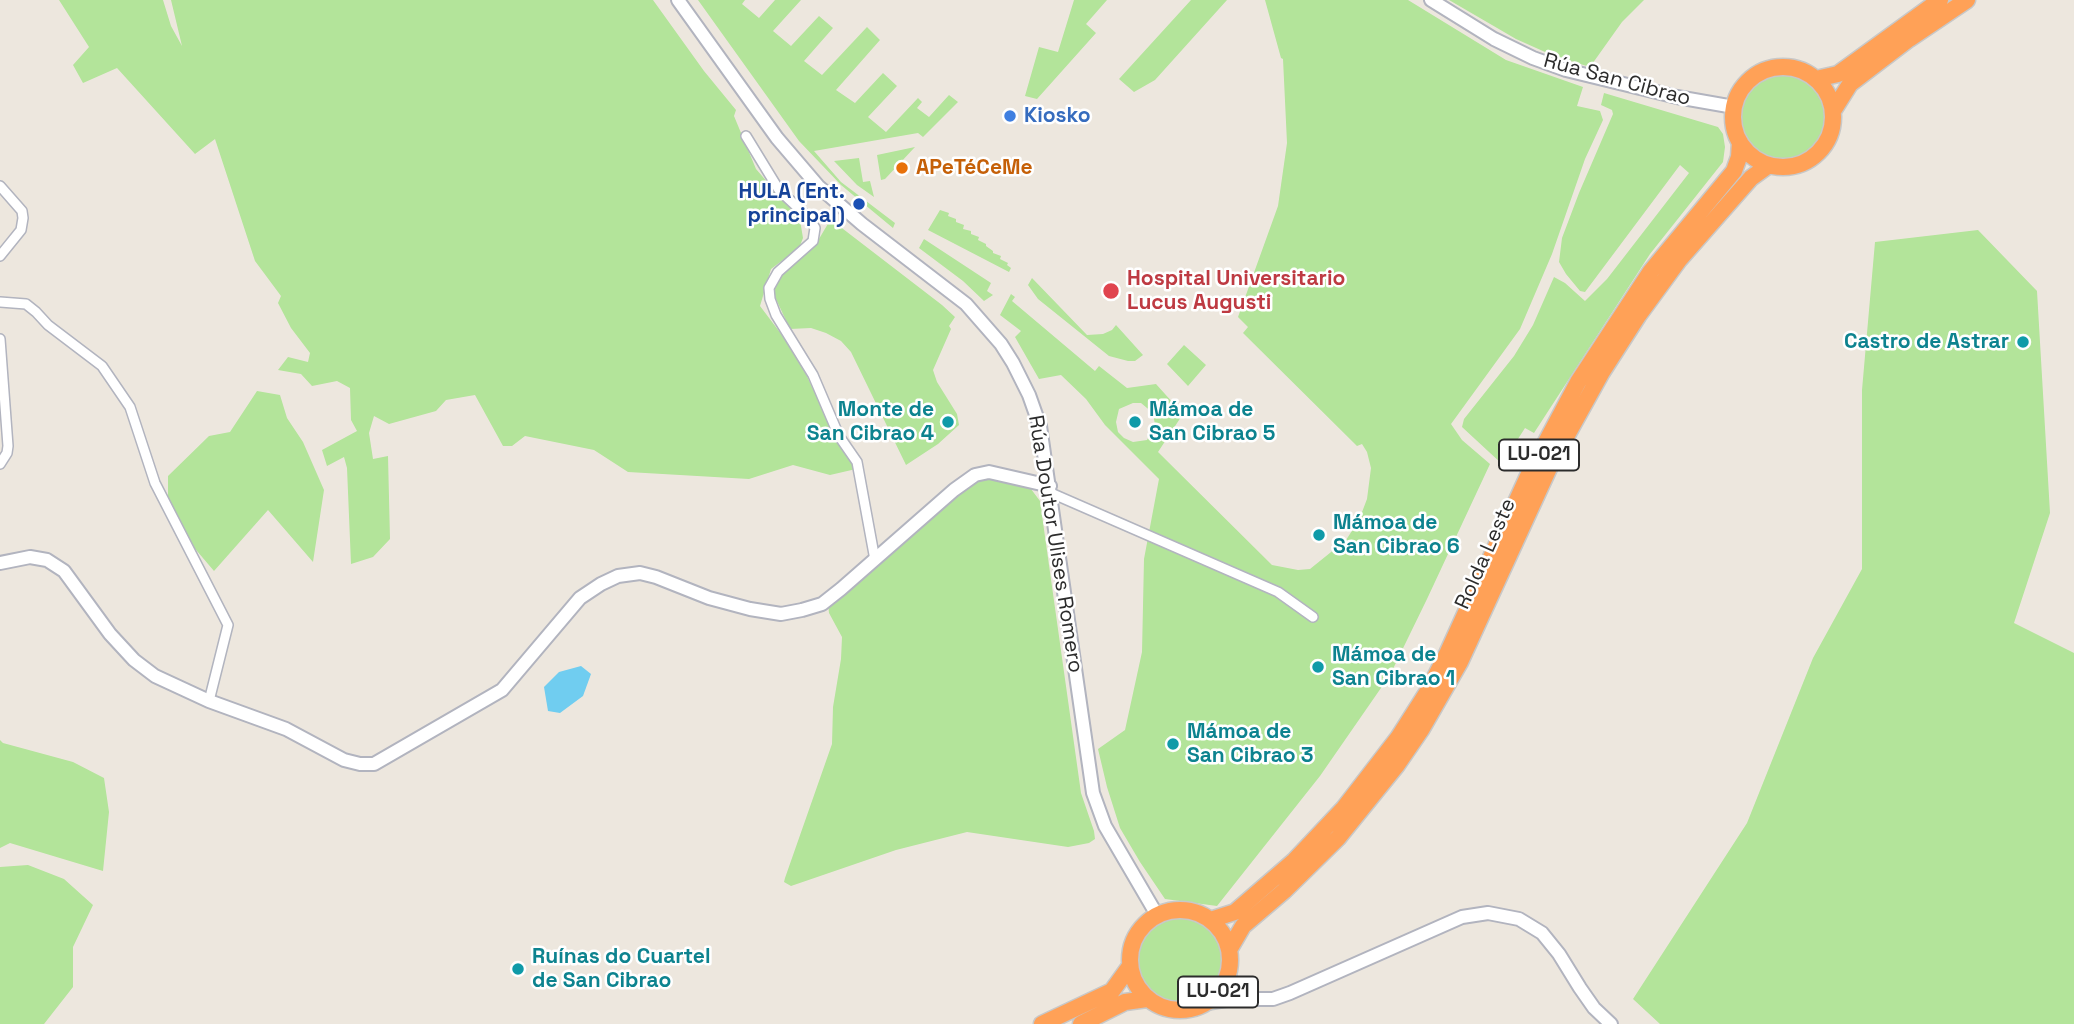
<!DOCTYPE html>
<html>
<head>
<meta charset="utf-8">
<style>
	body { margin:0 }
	canvas { display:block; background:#ede7de }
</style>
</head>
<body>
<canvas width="2074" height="1024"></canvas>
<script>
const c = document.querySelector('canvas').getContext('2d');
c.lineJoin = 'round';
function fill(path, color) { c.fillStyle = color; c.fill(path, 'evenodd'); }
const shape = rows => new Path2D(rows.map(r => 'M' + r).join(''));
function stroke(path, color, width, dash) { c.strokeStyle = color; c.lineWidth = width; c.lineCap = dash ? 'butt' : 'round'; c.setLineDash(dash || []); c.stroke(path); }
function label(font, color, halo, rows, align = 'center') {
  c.font = font + ' "Space Grotesk",sans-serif'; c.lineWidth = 5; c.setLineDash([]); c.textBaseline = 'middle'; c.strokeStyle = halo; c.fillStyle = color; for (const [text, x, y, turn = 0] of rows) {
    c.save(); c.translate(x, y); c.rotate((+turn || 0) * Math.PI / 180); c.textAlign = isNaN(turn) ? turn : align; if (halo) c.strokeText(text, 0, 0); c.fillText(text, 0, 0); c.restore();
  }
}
const green = shape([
	[59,0,163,0,171,26,182,46,171,0,653,0,704,71,736,110,734,116,756,169,800,220,803,238,799,248,771,269,760,306,797,355,837,440,856,469,830,475,793,465,749,479,628,472,594,450,525,436,512,446,503,446,475,395,446,400,436,411,389,424,374,416,369,433,373,459,388,456,390,539,373,557,351,564,347,468,344,457,327,466,322,450,357,431,351,420,350,388,337,381,312,386,301,374,278,370,288,357,308,362,310,353,291,328,278,303,281,296,255,261,215,139,195,154,117,68,83,83,73,65,89,47],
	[698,0,745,0,742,4,759,18,775,0,801,0,773,31,791,46,819,16,833,28,804,61,822,75,867,27,880,40,836,90,855,103,883,73,897,86,868,117,886,132,918,98,922,102,917,108,929,117,949,95,958,102,923,137,918,133,814,151,841,182,895,223,893,228,841,185,799,141],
	[1074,0,1107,0,1086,24,1096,33,1037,99,1025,96,1039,47,1058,52],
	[1191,0,1227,0,1155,80,1134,92,1119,79],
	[1265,0,1408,0,1506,60,1583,87,1577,106,1600,111,1603,120,1585,159,1552,254,1520,329,1451,424,1462,440,1490,464,1427,599,1390,675,1320,776,1217,906,1165,899,1140,862,1120,828,1107,787,1098,749,1125,730,1142,652,1144,559,1159,479,1105,425,1086,399,1061,375,1039,379,1015,337,1021,331,1000,315,1011,294,1015,297,1012,301,1095,371,1099,366,1127,388,1156,384,1183,414,1158,452,1272,565,1298,570,1310,569,1346,540,1359,520,1367,499,1371,468,1367,452,1362,444,1357,446,1243,333,1248,327,1238,317,1278,206,1287,143,1283,59,1281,58],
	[1133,403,1141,403,1153,413,1155,425,1147,440,1133,442,1124,438,1118,432,1116,422,1119,409],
	[1449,0,1644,0,1622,22,1590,67,1554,56,1516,39],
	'1740 116a43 43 0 1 1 86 0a43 43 0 1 1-86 0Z',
	[1604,93,1718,127,1723,134,1725,147,1723,162,1650,254,1534,433,1525,428,1502,464,1462,427,1464,419,1514,356,1533,325,1554,277,1565,283,1585,301,1607,279,1689,173,1680,165,1585,292,1580,291,1566,274,1559,262,1562,238,1579,193,1613,114,1612,110,1601,105],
	[915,147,885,179,881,180,877,155],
	[859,158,863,182,870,181,874,197,857,185,834,161],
	[940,210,949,213,948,216,956,219,956,222,964,225,963,229,971,231,971,234,979,237,978,240,986,244,986,246,993,251,993,253,1001,256,1000,259,1008,263,1007,265,1011,268,1009,272,928,230],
	[829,222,834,222,942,305,955,317,949,326,951,329,933,370,937,382,957,414,959,425,938,444,906,465,851,352,841,341,826,333,811,328,790,329,775,297,775,288,781,275,796,258,816,244],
	[1978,230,2037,291,2050,513,2014,623,2074,653,2074,1024,1660,1024,1633,999,1747,823,1813,658,1862,569,1862,390,1875,242],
	[924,239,991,283,987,291,993,295,984,301,963,281,919,248],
	[1032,278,1087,335,1103,334,1112,330,1116,325,1143,355,1135,361,1128,361,1109,356,1038,299,1028,285],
	[1184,345,1206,365,1188,386,1167,364],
	[257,391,280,395,287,418,303,442,324,490,313,562,268,510,214,571,191,544,168,498,168,476,209,436,230,432],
	[993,476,1018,482,1031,489,1040,501,1081,793,1094,831,1095,839,1089,843,1068,847,967,832,896,850,791,886,784,882,785,878,832,744,833,707,841,659,842,637,829,613,828,603,928,517,979,478],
	[0,740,3,743,73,762,104,778,109,812,103,871,10,843,0,848],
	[28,865,64,879,93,905,73,947,73,987,44,1024,0,1024,0,867],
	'1137 961a43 43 0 1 1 86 0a43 43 0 1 1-86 0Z'
]);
const water = shape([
	[581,666,591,674,583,696,560,713,548,711,544,687,559,672]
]);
const street = shape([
	[746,136,779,190,808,217,815,228,813,241,778,272,769,288,770,299,776,315,813,375,839,436,857,462,875,560],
	[0,186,22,211,23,218,21,230,0,256],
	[0,302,26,304,36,312,48,325,102,366,130,407,155,483,228,625,209,701],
	[0,339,8,446,7,453,0,464],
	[1051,493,1278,592,1313,617]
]);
const secondary = shape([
	[678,0,777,138,818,186,862,224,966,304,1001,344,1013,363,1029,395,1040,426,1093,793,1105,826,1157,915],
	[1431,0,1494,39,1533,58,1566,70,1677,97,1734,107],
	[0,563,30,557,47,560,64,571,110,634,134,660,155,676,209,701,286,729,344,760,360,764,374,764,502,690,580,598,601,584,618,576,640,573,656,577,709,598,750,609,781,614,802,610,822,604,841,589,954,490,975,475,989,472,1050,486],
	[1251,999,1273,999,1290,993,1462,917,1488,913,1519,919,1542,933,1559,954,1580,988,1594,1008,1611,1024]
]);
const primary = shape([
	[1228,975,1233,989,1239,995,1250,999],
	[1208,1002,1226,999,1251,999]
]);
const highway = shape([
	'1733 117a50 50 0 1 1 100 0a50 50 0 1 1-100 0Z',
	[1816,79,1838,74,1940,0],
	[1833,111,1850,84,1909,39,1967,0],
	'1130 960a50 50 0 1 1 100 0a50 50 0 1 1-100 0Z',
	[1210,920,1235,912,1294,861,1344,808,1398,738,1428,691,1447,654,1528,476,1578,382,1651,271,1734,171,1739,157,1740,142],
	[1229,950,1243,926,1284,891,1338,838,1397,765,1421,730,1460,662,1550,466,1602,372,1638,316,1679,260,1751,178,1769,165],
	[1042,1024,1112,991,1130,966],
	[1081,1024,1125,1002,1147,999]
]);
const markers = [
	[1010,116,7,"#3f7fe0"],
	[902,168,7,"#e8710a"],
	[859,204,7,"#1a4fb4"],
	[1111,291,9,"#e0444e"],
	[2023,342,7,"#0f9aa8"],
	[948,422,7,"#0f9aa8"],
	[1135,422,7,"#0f9aa8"],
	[1319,535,7,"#0f9aa8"],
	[1318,667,7,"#0f9aa8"],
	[1173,744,7,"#0f9aa8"],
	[518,969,7,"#0f9aa8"]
];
const shields = [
	[1539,455,80],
	[1218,992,80]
];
const shieldNames = [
	["LU-021",1539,455],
	["LU-021",1218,992]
];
const streetNames = [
	["Rúa San Cibrao",1617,80,15],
	["Rúa Doutor Ulises Romero",1055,544,81],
	["Rolda Leste",1486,554,-66]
];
const shopNames = [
	["Kiosko",1024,116]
];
const foodNames = [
	["APeTéCeMe",916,168]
];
const transitNames = [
	["HULA (Ent.",845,192],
	["principal)",845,216]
];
const healthNames = [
	["Hospital Universitario",1127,279],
	["Lucus Augusti",1127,303]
];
const cultureNames = [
	["Castro de Astrar",2009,342,"right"],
	["Monte de",934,410,"right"],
	["San Cibrao 4",934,434,"right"],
	["Mámoa de",1149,410],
	["San Cibrao 5",1149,434],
	["Mámoa de",1333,523],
	["San Cibrao 6",1333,547],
	["Mámoa de",1332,655],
	["San Cibrao 1",1332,679],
	["Mámoa de",1187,732],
	["San Cibrao 3",1187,756],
	["Ruínas do Cuartel",532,957],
	["de San Cibrao",532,981]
];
fill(green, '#b3e49a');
fill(water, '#70cdf0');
stroke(street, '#b2b4bf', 12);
stroke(secondary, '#b2b4bf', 16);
stroke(primary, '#c8c8c8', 18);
stroke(highway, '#c8c8c8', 19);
stroke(street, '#fff', 9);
stroke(secondary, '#fff', 12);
stroke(primary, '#f2d05e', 14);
stroke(highway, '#ffa157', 16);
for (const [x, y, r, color] of markers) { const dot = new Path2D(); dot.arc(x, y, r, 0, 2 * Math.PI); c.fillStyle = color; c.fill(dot); stroke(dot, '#fff', 2.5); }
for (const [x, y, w] of shields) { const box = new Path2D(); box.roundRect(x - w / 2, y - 15.5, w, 31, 5); c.fillStyle = '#fff'; c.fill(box); stroke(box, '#2c2c2c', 2); }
label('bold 19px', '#2c2c2c', null, shieldNames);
label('21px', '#2c2c2c', '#fff', streetNames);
label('bold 21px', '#366cbe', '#fff', shopNames, 'left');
label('bold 21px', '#c56008', '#fff', foodNames, 'left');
label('bold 21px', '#164399', '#fff', transitNames, 'right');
label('bold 21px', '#be3a42', '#fff', healthNames, 'left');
label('bold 21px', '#0d838f', '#fff', cultureNames, 'left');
</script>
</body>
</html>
